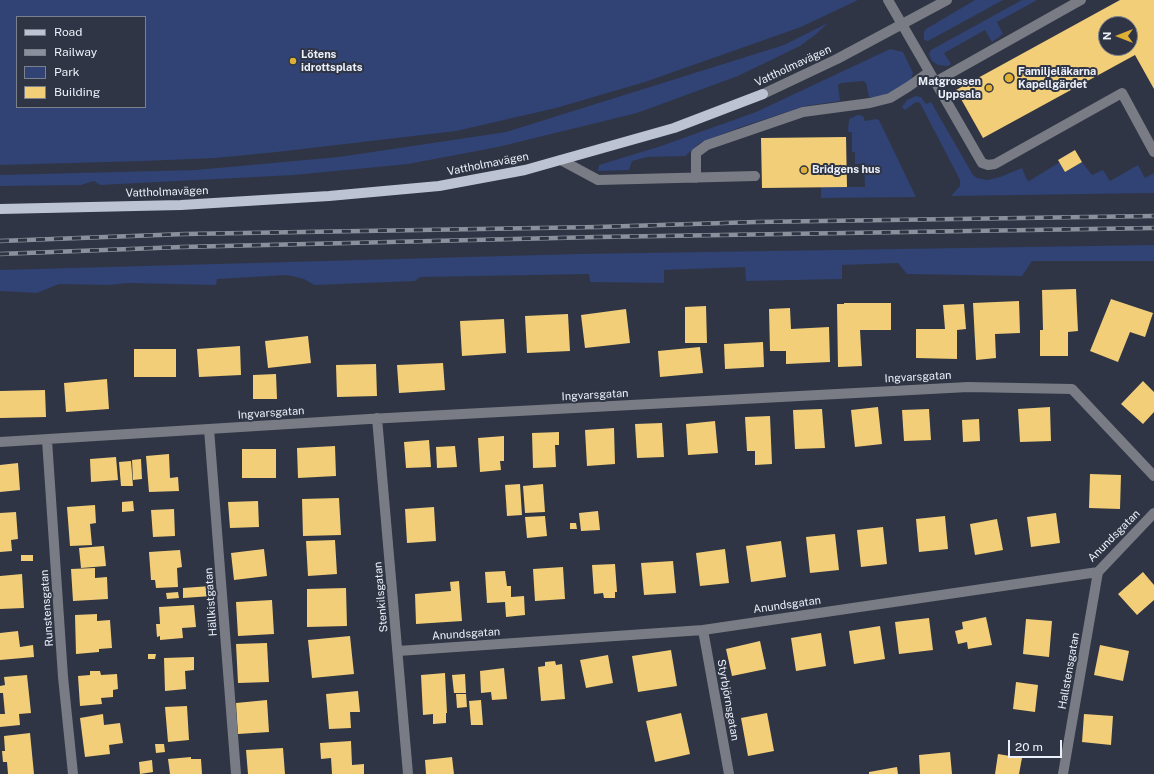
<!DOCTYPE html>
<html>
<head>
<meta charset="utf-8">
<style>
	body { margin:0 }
	#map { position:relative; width:1154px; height:774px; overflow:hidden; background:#2f3544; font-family:"Public Sans",sans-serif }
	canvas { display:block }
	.legend { position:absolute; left:16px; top:16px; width:130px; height:92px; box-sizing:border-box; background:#2f3544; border:1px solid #7b808d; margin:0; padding:5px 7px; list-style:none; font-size:12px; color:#ecf0fa }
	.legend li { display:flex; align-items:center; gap:8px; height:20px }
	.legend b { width:20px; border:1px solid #7b808d }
	.north { position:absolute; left:1098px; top:16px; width:40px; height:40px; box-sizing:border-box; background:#2f3544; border:1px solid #7b808d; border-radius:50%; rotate:270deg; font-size:11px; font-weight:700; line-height:16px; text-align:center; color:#ecf0fa }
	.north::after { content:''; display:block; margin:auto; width:14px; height:18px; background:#dfb034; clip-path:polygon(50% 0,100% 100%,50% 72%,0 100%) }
	.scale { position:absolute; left:1008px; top:740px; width:54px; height:18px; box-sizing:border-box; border:2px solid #ecf0fa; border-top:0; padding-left:5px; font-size:12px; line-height:14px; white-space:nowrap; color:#ecf0fa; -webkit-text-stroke:3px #2f3544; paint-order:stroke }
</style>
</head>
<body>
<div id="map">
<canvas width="1154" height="774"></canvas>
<ul class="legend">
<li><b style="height:5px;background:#bcc3d3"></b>Road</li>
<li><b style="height:5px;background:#8b909d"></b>Railway</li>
<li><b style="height:11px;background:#314274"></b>Park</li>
<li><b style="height:11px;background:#f3ce78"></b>Building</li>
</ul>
<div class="north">N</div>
<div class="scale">20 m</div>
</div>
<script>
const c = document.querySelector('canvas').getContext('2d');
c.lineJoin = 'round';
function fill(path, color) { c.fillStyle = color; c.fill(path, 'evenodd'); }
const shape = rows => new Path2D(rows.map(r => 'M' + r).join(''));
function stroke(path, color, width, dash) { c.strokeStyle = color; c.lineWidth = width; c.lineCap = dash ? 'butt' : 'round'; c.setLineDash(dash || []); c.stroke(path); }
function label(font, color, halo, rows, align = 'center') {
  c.font = font + ' "Public Sans",sans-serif'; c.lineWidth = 4; c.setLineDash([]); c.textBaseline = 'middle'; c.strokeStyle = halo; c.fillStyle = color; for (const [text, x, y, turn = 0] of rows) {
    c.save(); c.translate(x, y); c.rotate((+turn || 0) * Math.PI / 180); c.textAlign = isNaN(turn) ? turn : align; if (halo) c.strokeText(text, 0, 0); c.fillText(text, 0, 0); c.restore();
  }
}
const green = shape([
	[0,0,858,0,801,27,645,82,556,108,456,131,277,152,215,158,144,161,0,165],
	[17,17,145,17,145,107,17,107],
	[975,0,1003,0,928,41,924,40,924,32,926,29],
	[1022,0,1037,0,997,22,1003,34,992,42,985,30,944,53,951,64,948,66,938,65,932,61,929,54,931,50],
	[828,23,816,34,800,46,738,76,637,113,498,147,408,164,294,175,100,185,94,181,81,185,0,186,0,175,196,170,339,157,506,132,784,45],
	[890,49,903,52,913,73,911,80,895,91,874,98,869,97,866,83,863,81,841,83,838,85,840,101,805,106,741,127,700,143,685,156,647,157,632,161,629,170,598,171,599,165,661,146,756,112],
	[916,96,921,97,926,104,931,102,973,175,977,178,987,180,1000,177,1022,168,1027,180,1029,181,1060,162,1065,172,1082,162,1092,175,1103,170,1110,181,1138,165,1145,178,1154,173,1154,193,951,196,960,186,960,180,920,103,916,102,905,110,902,107,907,100],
	[858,115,863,116,865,121,876,119,879,120,916,197,821,198,821,187,865,187,864,164,855,164,855,152,852,152,852,132,848,132,849,119],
	[1154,245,1154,261,1032,261,1022,276,907,274,898,263,842,265,842,279,746,281,745,267,664,270,664,283,590,282,589,274,420,277,415,281,314,285,304,279,287,275,217,279,216,285,128,283,109,285,59,284,37,293,0,291,0,270,577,254]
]);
const building = shape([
	[1120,0,1154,0,1154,89,1135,55,983,138,956,90],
	[1106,24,1130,24,1130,48,1106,48],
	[846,137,847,187,762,188,761,138],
	[1075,150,1082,162,1065,172,1058,160],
	[1076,289,1078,331,1068,332,1068,356,1040,356,1040,330,1043,330,1042,290],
	[1111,299,1153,313,1145,337,1130,332,1118,362,1090,351],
	[1019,301,1020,333,995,334,996,358,976,360,973,303],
	[844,303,891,303,891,330,860,330,862,366,838,367,837,304,844,304],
	[964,304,966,329,957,330,957,359,916,358,916,329,945,329,943,305],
	[706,306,707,343,685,343,685,307],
	[790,308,791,329,829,327,830,362,786,364,786,351,770,351,769,309],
	[626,309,630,343,585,348,581,315],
	[568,314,570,351,527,353,525,316],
	[504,319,506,353,462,356,460,321],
	[308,336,311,363,268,368,265,341],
	[763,342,764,367,725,369,724,344],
	[240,346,241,375,199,377,197,349],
	[700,347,703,373,660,377,658,351],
	[134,349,176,349,176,377,134,377],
	[443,363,445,390,399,393,397,365],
	[376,364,377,396,337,397,336,365],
	[276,374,277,399,253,399,253,375],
	[107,379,109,409,66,412,64,383],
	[1143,381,1154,392,1154,412,1143,424,1121,404],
	[45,390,46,417,0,418,0,391],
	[878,407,882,444,855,447,851,410],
	[1050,407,1051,441,1020,442,1018,409],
	[822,409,825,448,795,449,793,410],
	[929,409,931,440,904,441,902,410],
	[770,416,772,464,755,465,755,451,747,451,745,417],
	[979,419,980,441,963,442,962,420],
	[715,421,718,453,688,455,686,424],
	[662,423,664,457,637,458,635,424],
	[614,428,615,464,587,466,585,430],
	[559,432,559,445,555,445,556,467,533,468,532,433],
	[504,436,504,461,500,461,501,470,480,472,478,438],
	[429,440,431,467,406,468,404,442],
	[335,446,336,476,298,478,297,448],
	[455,446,457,467,437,468,436,447],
	[242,449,276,449,276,478,242,478],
	[169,454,170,478,178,477,179,491,149,492,146,456],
	[116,457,118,480,91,482,90,459],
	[141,459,142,479,133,480,132,460],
	[131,461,133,486,121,486,119,462],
	[18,463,20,490,0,492,0,465],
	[1090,474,1121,475,1120,509,1089,508],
	[520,484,522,515,507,516,505,485],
	[543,484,545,512,525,513,523,486],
	[339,498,341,535,303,536,302,499],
	[133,501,134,511,122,512,122,502],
	[258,501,259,527,230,528,228,502],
	[95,505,96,523,90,524,92,545,70,546,67,507],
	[434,507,436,541,407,543,405,509],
	[174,509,175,536,153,537,151,510],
	[598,511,600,530,581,531,579,513],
	[16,512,18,539,11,540,12,551,0,552,0,513],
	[1056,513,1060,543,1031,547,1027,517],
	[545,516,547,536,527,538,525,517],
	[945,516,948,549,919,552,916,519],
	[997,519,1003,550,975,555,970,524],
	[570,523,576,523,577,529,570,529],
	[883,527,887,564,861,567,857,530],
	[835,534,839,570,810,573,806,537],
	[335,540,337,574,308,576,306,541],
	[781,541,786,577,751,582,746,546],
	[104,546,106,566,81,568,79,548],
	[264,549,267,576,234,580,231,553],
	[725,549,729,583,700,586,696,553],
	[180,550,182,567,177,568,178,587,156,588,155,580,151,580,149,552],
	[21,555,33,555,33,561,21,561],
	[673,561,676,593,644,595,641,563],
	[615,564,617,592,615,592,615,598,604,598,603,593,594,594,592,565],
	[563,567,565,599,535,601,533,569],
	[95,568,95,578,107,577,108,599,73,601,71,569],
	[505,571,507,586,511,586,511,597,524,596,525,615,506,617,505,602,487,603,485,572],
	[1143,572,1154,585,1154,600,1137,615,1118,594],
	[22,574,24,608,0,609,0,576],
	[459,581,462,621,416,624,415,594,451,591,450,582],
	[211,586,212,596,183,598,183,588],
	[346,588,347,626,307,627,307,589],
	[178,592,179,598,167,599,166,593],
	[272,600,274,634,238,636,236,602],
	[194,605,196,627,182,628,183,638,160,640,160,636,157,637,156,624,160,624,159,607],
	[97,614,97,621,110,620,112,648,99,649,99,652,76,654,75,615],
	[986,617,992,645,968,649,967,642,958,644,955,631,963,629,962,622],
	[929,618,933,650,899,654,895,622],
	[1026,619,1052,621,1049,657,1023,654],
	[880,626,885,659,854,664,849,631],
	[18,631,20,647,33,645,34,657,0,660,0,633],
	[821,633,826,666,796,671,791,638],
	[350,636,354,674,312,678,308,640],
	[760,641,766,669,732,676,726,649],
	[267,643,269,682,238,683,236,644],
	[1100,645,1129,651,1123,681,1094,675],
	[671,650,677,686,638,692,632,656],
	[148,654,156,654,155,659,148,659],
	[608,655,613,683,586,688,580,660],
	[194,657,194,670,185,671,186,689,165,691,164,658],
	[555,661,556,665,562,664,565,699,541,701,538,667,545,666,545,662],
	[504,668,507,699,492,700,491,692,481,693,480,671],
	[90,671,100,671,101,675,117,674,118,689,113,690,113,697,101,698,102,704,80,706,78,676,90,675],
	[445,673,447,713,446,713,446,723,433,724,433,714,423,715,421,675],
	[465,674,466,693,454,693,452,675],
	[27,675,31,713,19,714,20,725,0,727,0,714,5,714,3,693,0,693,0,686,5,685,4,677],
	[1016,682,1038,685,1035,712,1013,709],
	[358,691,360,712,350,712,351,728,329,729,326,694],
	[456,694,466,694,467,707,457,708],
	[267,700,269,732,238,734,236,703],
	[481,700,483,725,471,725,469,701],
	[187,706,189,740,168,742,165,707],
	[681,713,690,754,655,762,646,721],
	[767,713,774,751,748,756,741,718],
	[103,714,104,725,120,723,123,743,109,745,110,754,85,757,80,718],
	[1084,714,1113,716,1111,745,1082,742],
	[30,733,34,774,8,774,7,762,3,762,2,751,5,751,4,736],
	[351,741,352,765,364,764,364,774,332,774,331,758,321,759,320,743],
	[155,744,164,744,165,752,156,753],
	[283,748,285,774,248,774,246,750],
	[950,752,952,774,920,774,919,755],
	[998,754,1022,758,1019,774,995,774],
	[191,757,191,759,201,759,202,774,170,774,168,759],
	[452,757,454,774,426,774,425,760],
	[152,760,153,772,140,774,139,762],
	[897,767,898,774,869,774,869,772]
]);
const minor = shape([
	[888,0,982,163,988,165,995,164,1122,93,1154,152],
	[935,82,1081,0],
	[763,94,837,59,947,0],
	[561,160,598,180,755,176],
	[696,178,696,153,707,145,803,112,870,103,890,98,908,87,929,72],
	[377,418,408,774],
	[209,429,236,774],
	[47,440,63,677,73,774],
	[0,442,369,419,968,387,1072,389,1154,476],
	[703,630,729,774],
	[398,651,703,630,1098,572,1154,513],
	[1063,774,1098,572]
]);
const major = shape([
	[0,209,181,205,329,196,439,186,525,170,674,128,763,94]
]);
const rail = shape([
	[0,241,185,234,598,227,756,222,1154,216],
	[0,254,182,247,598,237,1154,228]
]);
const markers = [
	[293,61,4,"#dfb034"],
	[1009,78,5,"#dfb034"],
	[989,88,4,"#dfb034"],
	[804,170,4,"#dfb034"]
];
const poiNames = [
	["Lötens",301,55],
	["idrottsplats",301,68],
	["Familjeläkarna",1018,72],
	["Kapellgärdet",1018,85],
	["Matgrossen",981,82,"right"],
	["Uppsala",981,95,"right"],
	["Bridgens hus",812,170]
];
const streetNames = [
	["Vattholmavägen",793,66,-25],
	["Vattholmavägen",488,164,-11],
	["Vattholmavägen",167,192,-2],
	["Ingvarsgatan",918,377,-3],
	["Ingvarsgatan",595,395,-3],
	["Ingvarsgatan",271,413,-4],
	["Anundsgatan",1114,536,-45],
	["Stenkilsgatan",381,597,-95],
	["Hällkistgatan",211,602,-94],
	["Anundsgatan",787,605,-8],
	["Runstensgatan",47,608,-94],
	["Anundsgatan",466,634,-4],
	["Hallstensgatan",1069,671,-80],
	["Styrbjörnsgatan",728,700,80]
];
fill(green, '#314274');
fill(building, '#f3ce78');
stroke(minor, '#797c84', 10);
stroke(major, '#bcc3d3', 10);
stroke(rail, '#8b909d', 4.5);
stroke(rail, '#2f3544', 3, [9]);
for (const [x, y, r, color] of markers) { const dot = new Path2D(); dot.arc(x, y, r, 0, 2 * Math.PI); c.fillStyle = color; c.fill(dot); stroke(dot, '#2f3544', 1.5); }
label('bold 11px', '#ecf0fa', '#2f3544', poiNames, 'left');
label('11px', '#ecf0fa', '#2f3544', streetNames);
</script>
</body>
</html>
